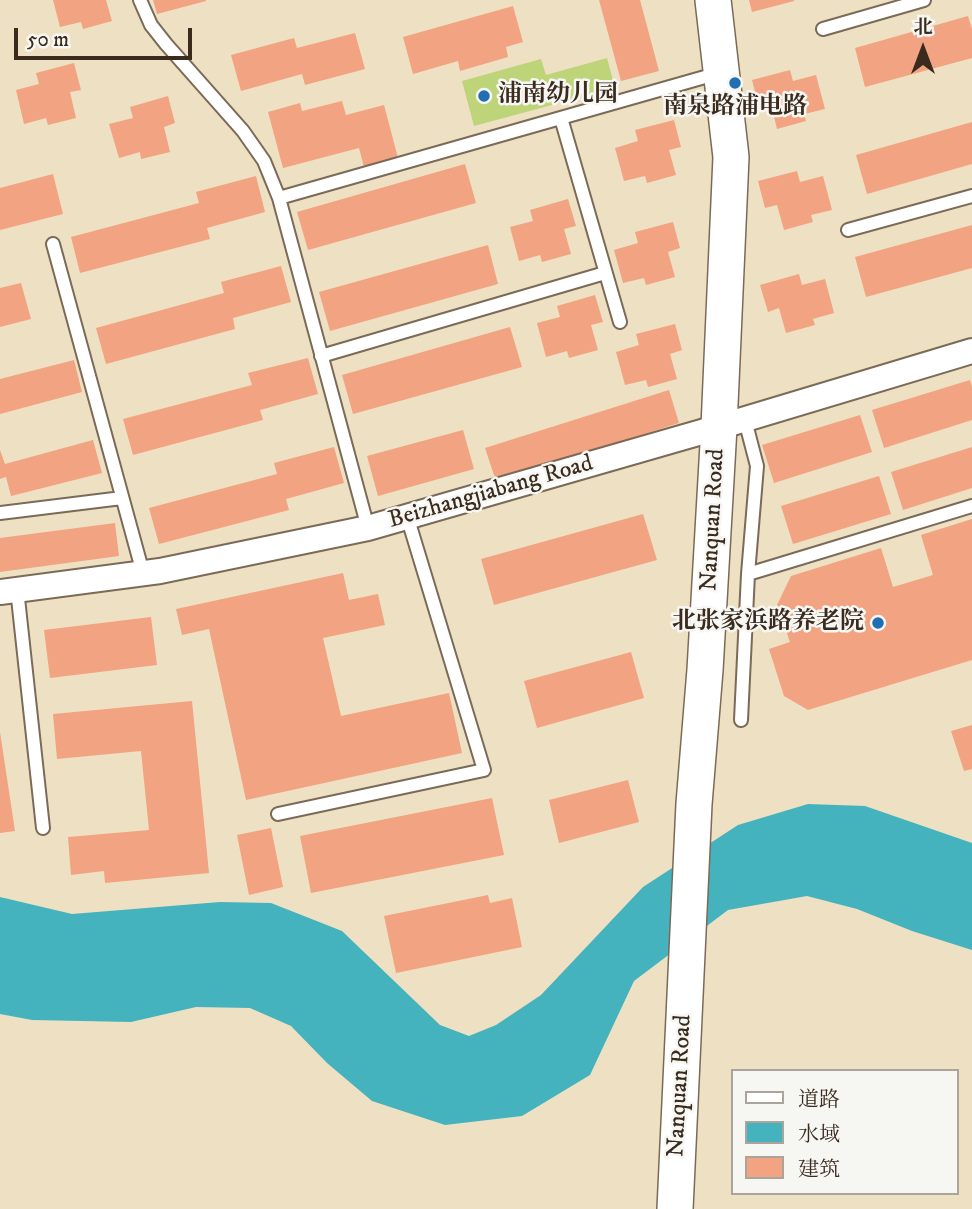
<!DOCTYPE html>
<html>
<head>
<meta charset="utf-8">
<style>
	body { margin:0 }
	#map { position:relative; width:972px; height:1209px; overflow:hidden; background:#eee0c2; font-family:"IM FELL DW Pica","Noto Serif SC",serif }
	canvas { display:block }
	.legend { position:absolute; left:731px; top:1069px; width:228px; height:126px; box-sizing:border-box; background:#f6f6f2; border:2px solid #aba49d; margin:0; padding:9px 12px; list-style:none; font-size:21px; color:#3b2a1e }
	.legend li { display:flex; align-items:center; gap:14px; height:35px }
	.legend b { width:35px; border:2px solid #aba49d }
	.north { position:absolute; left:888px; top:14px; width:70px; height:70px; -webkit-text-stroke:5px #f6f6f2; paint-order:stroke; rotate:0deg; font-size:19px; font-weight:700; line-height:28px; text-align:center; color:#3b2a1e }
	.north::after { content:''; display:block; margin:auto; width:24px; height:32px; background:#3b2a1e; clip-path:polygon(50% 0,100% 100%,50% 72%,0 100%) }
	.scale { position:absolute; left:14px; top:28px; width:178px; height:32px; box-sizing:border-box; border:4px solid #3b2a1e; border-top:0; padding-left:9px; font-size:21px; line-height:24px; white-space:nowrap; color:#3b2a1e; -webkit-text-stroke:5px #f6f6f2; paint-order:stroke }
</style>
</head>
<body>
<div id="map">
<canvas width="972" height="1209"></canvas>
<ul class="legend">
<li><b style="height:9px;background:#fff"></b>道路</li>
<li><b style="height:19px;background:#44b3be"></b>水域</li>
<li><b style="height:19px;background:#f2a382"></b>建筑</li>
</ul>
<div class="north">北</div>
<div class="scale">50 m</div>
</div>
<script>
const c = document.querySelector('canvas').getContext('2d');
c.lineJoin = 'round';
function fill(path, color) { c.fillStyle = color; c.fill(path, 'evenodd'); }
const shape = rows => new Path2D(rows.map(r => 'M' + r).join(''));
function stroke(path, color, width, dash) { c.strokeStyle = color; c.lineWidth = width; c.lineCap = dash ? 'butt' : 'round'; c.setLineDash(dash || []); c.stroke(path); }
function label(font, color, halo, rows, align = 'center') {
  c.font = font + ' "IM FELL DW Pica","Noto Serif SC",serif'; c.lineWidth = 5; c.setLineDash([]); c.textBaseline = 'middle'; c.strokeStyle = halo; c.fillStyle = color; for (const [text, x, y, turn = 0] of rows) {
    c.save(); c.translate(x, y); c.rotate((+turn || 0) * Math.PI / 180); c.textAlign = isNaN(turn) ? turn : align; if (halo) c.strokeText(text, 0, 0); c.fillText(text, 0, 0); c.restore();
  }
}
const green = shape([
	[607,58,615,88,474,126,462,81,541,59,546,75]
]);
const water = shape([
	[808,804,865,806,972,843,972,950,912,931,857,909,807,896,728,910,634,981,590,1075,522,1116,445,1125,372,1101,327,1063,291,1026,250,1008,196,1007,131,1022,32,1020,0,1014,0,897,72,914,220,902,271,903,342,931,440,1025,469,1036,496,1025,541,995,643,887,738,825]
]);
const building = shape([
	[53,0,106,0,112,21,83,29,81,22,60,27],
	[153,0,206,0,206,1,157,14],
	[599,0,640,0,659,71,621,81],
	[749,0,794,0,794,1,752,12],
	[513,6,523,42,506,47,508,57,460,71,458,61,413,74,403,37],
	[968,16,972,29,972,58,865,87,855,48],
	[355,33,365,69,305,85,302,74,241,91,231,55,294,38,297,48],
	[74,63,81,90,70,92,76,118,48,125,46,118,24,124,16,90,39,84,36,73],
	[790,70,793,81,816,75,825,109,804,114,806,121,777,129,771,104,759,107,752,80],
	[168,96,175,123,164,127,170,152,141,159,140,152,119,158,109,124,133,118,130,107],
	[342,101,346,115,384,105,398,158,364,167,359,148,283,168,268,112,300,103,302,111],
	[674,120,681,147,669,150,676,175,647,183,645,176,624,181,615,148,638,141,635,130],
	[972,122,972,164,867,194,856,155],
	[465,164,476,203,308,250,297,212],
	[797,171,800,182,823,176,832,210,811,215,813,222,784,230,777,205,765,208,758,181],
	[53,174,63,214,0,230,0,188],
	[256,176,265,212,207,228,210,239,80,273,71,237,199,203,196,192],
	[568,199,576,226,564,229,571,254,542,262,540,255,519,261,510,227,533,221,530,210],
	[673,222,680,248,668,252,675,277,646,285,644,278,623,283,614,250,638,243,635,232],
	[972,225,972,268,866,297,855,257],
	[488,245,498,284,330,331,319,292],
	[281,266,291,302,233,318,235,329,106,364,96,328,224,293,221,282],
	[799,274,802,285,825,279,834,313,813,319,815,325,786,333,779,308,768,312,760,285],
	[21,283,31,319,0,327,0,288],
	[595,295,603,322,591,325,598,350,569,358,567,351,546,357,537,323,560,317,557,306],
	[675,324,682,350,670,354,677,379,648,387,646,380,625,385,616,352,639,345,636,334],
	[510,327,522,367,353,414,342,375],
	[308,358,318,394,260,410,263,420,133,455,123,419,252,385,248,373],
	[74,360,82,392,0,414,0,379],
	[970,380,972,387,972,420,884,448,872,410],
	[669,390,679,423,496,481,485,448],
	[860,415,872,452,774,483,762,445],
	[463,430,474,469,378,496,367,456],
	[93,440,102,473,11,496,6,477,0,479,0,450,5,464],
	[334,447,344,483,286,499,289,510,159,544,149,508,277,474,274,463],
	[972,447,972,488,903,510,891,472],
	[879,476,891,514,793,544,781,506],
	[643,514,657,560,494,605,481,559],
	[972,519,972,660,808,710,784,696,769,649,790,642,777,605,791,576,881,548,893,587,933,575,921,535],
	[115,523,119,556,0,572,0,538],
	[343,573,349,600,378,594,385,625,323,638,341,716,449,693,462,753,246,800,209,629,182,635,176,609],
	[151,617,157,665,50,678,44,630],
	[631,652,644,698,537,728,524,681],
	[192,701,209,873,105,883,104,871,71,875,68,837,149,830,141,751,57,759,53,714],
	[972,725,972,769,964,771,951,731],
	[0,732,15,831,0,833],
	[628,780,639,822,559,843,549,800],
	[492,798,504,855,311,893,300,836],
	[271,828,283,887,249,895,237,835],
	[488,895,490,903,512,898,522,947,396,973,384,916]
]);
const lane = shape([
	[140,0,151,25,166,44,243,131,264,161,279,198,368,528],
	[823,29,924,0],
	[561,118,620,322],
	[279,198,719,73],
	[848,230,972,196],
	[53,244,143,573],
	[321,356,605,273],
	[0,513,122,498],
	[748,574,972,506],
	[17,589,43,828],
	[741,720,748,574,757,466,745,420],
	[278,814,484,770,407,516]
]);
const street = shape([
	[0,592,160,571,368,528,719,427,972,351]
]);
const secondary = shape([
	[675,1209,694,804,705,670,719,427,731,157,713,0]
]);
const markers = [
	[735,83,7,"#1f6fb2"],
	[484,96,7,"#1f6fb2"],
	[878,623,7,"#1f6fb2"]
];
const poiNames = [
	["浦南幼儿园",498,96],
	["南泉路浦电路",735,108,"center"],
	["北张家浜路养老院",864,623,"right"]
];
const streetNames = [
	["Beizhangjiabang Road",491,493,-16],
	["Nanquan Road",714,520,-87],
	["Nanquan Road",681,1086,-87]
];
fill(green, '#bed478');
fill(water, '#44b3be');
fill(building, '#f2a382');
stroke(lane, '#7a6a57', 16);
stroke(street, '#7a6a57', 28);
stroke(secondary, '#7a6a57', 38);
stroke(lane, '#fff', 12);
stroke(street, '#fff', 24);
stroke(secondary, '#fff', 35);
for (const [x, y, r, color] of markers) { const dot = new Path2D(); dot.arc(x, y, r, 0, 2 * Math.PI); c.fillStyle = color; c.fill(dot); stroke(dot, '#f6f6f2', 2.5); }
label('bold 24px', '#3b2a1e', '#f6f6f2', poiNames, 'left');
label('24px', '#3b2a1e', '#f6f6f2', streetNames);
</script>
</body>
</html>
